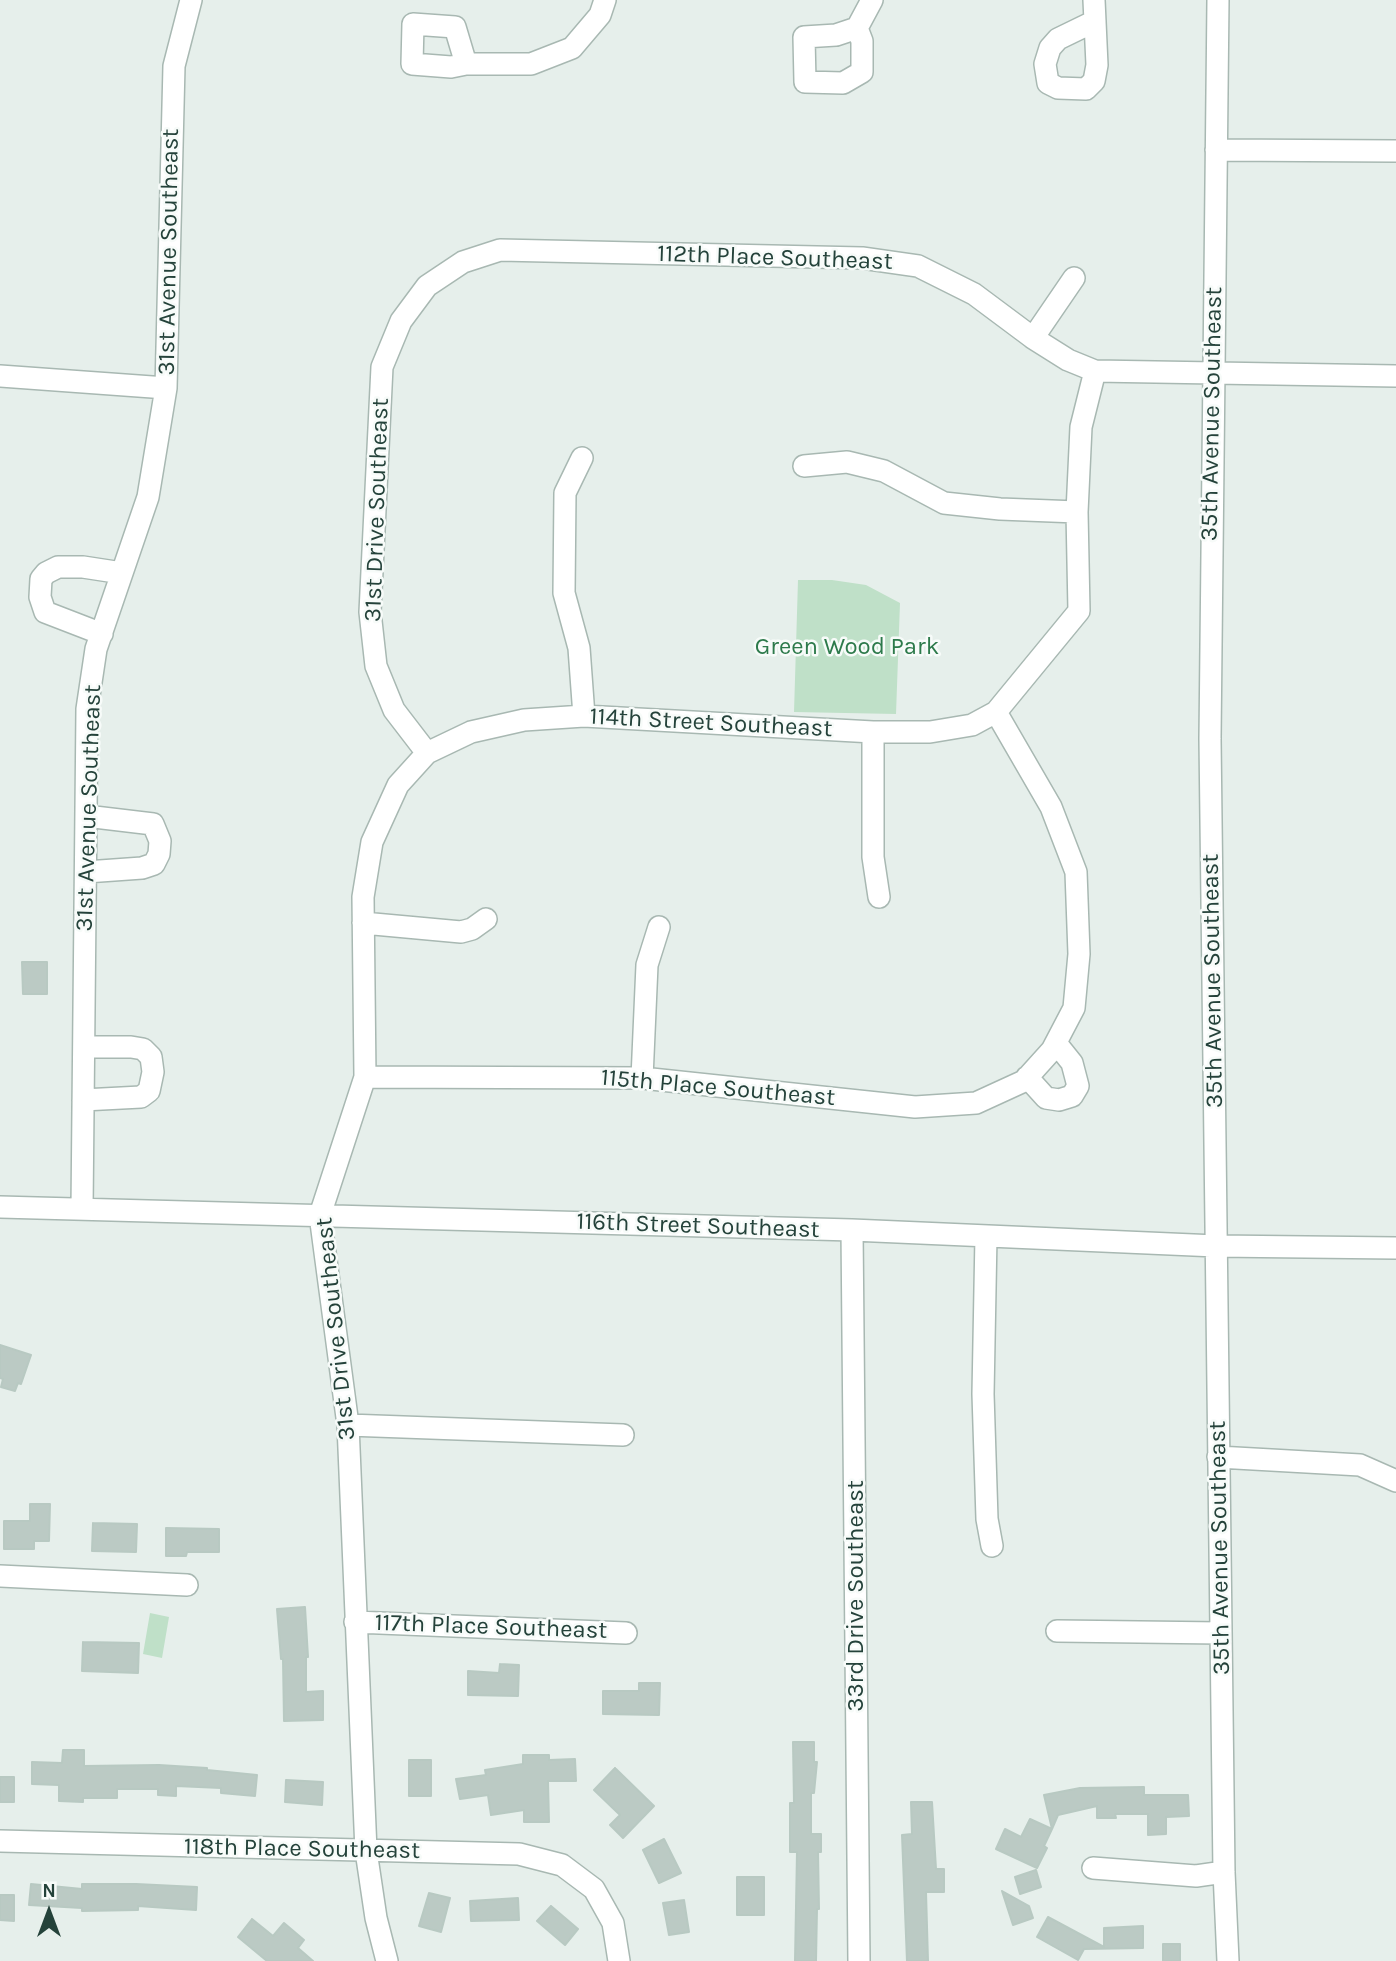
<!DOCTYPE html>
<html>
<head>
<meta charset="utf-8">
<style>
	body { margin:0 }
	#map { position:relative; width:1396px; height:1961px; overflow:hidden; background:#e6efeb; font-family:Karla,sans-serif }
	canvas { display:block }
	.north { position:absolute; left:14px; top:1877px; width:70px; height:70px; -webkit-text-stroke:5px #f7fbf9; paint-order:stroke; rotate:0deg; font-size:19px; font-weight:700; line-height:28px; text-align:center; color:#24423a }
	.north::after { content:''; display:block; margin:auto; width:24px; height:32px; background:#24423a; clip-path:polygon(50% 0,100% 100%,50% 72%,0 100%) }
</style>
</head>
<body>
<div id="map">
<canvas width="1396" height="1961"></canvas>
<div class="north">N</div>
</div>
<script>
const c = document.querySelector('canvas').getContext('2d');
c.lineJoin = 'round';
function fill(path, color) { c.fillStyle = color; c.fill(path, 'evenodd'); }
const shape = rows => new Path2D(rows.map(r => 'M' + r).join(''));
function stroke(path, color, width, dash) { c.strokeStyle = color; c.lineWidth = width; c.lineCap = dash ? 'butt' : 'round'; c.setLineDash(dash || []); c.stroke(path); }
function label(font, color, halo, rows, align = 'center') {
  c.font = font + ' Karla,sans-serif'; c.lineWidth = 5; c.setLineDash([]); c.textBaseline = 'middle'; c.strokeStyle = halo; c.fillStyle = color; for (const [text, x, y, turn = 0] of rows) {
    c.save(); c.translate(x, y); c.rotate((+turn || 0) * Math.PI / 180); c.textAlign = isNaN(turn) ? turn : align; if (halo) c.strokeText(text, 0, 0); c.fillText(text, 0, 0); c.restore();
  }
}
const green = shape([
	[798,580,832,580,866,585,900,603,896,714,794,712],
	[150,1613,169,1617,162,1658,143,1654]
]);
const building = shape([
	[22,962,47,962,47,994,23,994,22,962],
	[0,1345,31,1355,21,1384,18,1383,15,1391,1,1387,3,1379,0,1378,0,1345],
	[30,1504,50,1504,49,1541,34,1541,34,1549,4,1549,4,1521,30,1521,30,1504],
	[93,1523,137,1524,136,1552,92,1551,93,1523],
	[166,1528,219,1529,219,1552,187,1552,186,1556,166,1556,166,1528],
	[305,1607,308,1657,306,1657,306,1692,323,1691,323,1720,284,1721,283,1659,281,1659,277,1609,305,1607],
	[83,1642,139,1643,138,1673,82,1671,83,1642],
	[500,1664,519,1665,518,1696,468,1695,468,1671,499,1673,500,1664],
	[639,1683,660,1683,659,1715,603,1714,603,1691,639,1691,639,1683],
	[793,1742,814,1742,814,1762,817,1762,814,1793,811,1793,811,1834,821,1834,821,1852,818,1852,819,1909,817,1909,816,1961,795,1961,797,1852,790,1852,790,1803,794,1803,793,1742],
	[63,1750,84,1750,84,1766,159,1765,207,1768,207,1770,257,1775,255,1796,221,1793,221,1788,176,1786,176,1796,158,1795,158,1789,117,1789,117,1798,83,1798,83,1802,59,1801,59,1785,32,1784,32,1762,62,1763,63,1750],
	[523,1755,549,1755,549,1760,575,1759,576,1781,548,1781,549,1822,524,1822,524,1810,491,1815,488,1795,460,1799,456,1779,486,1775,485,1770,523,1764,523,1755],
	[409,1760,431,1760,431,1796,409,1796,409,1760],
	[615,1768,654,1806,623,1838,610,1825,620,1815,594,1790,615,1768],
	[0,1777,14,1777,14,1802,0,1802,0,1777],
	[286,1780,323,1782,322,1805,285,1802,286,1780],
	[1144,1787,1144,1795,1188,1795,1189,1816,1166,1817,1166,1834,1148,1835,1148,1814,1115,1814,1116,1818,1097,1818,1097,1806,1058,1815,1052,1829,1044,1795,1080,1788,1144,1787],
	[911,1802,932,1802,936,1869,944,1869,944,1892,926,1892,928,1961,907,1961,902,1835,912,1834,911,1802],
	[1030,1819,1052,1829,1044,1846,1047,1848,1037,1868,996,1849,1005,1829,1021,1837,1030,1819],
	[664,1839,681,1873,659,1883,643,1850,664,1839],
	[1036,1870,1041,1887,1020,1894,1015,1877,1036,1870],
	[737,1877,764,1877,764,1915,737,1915,737,1877],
	[31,1884,82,1889,82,1884,136,1884,197,1887,196,1910,138,1906,138,1910,82,1911,82,1908,29,1905,31,1884],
	[1002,1891,1029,1906,1033,1918,1013,1925,1002,1891],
	[429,1893,450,1898,441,1932,419,1926,429,1893],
	[0,1895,14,1895,14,1921,0,1920,0,1895],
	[518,1898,519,1920,471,1921,470,1901,518,1898],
	[684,1900,689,1932,669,1935,663,1903,684,1900],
	[551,1906,578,1929,565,1945,537,1921,551,1906],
	[1048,1917,1104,1947,1104,1928,1143,1926,1143,1948,1084,1949,1078,1960,1037,1937,1048,1917],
	[252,1919,273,1936,284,1923,304,1940,298,1948,313,1961,267,1961,238,1937,252,1919],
	[1163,1944,1180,1944,1180,1961,1163,1961,1163,1944]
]);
const minor = shape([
	[1094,0,1097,65,1094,81,1086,89,1058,88,1048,83,1045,64,1050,48,1058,39,1095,21],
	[1218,0,1210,739,1224,1872,1228,1961],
	[857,28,862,41,862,72,843,83,805,82,804,37,836,35,857,28,872,0],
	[466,64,455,27,413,24,412,64,451,67,466,64,531,64,572,48,600,15,605,0],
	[1216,150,1396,151],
	[1033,338,1074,278],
	[0,376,166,388],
	[582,458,565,493,564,593,579,648,584,716],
	[804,466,847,462,884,471,944,503,1000,509,1077,512],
	[102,634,45,612,40,597,41,579,46,573,58,567,83,567,122,573],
	[873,732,873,857,879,897],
	[427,753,394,710,376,666,370,612,382,367,401,321,427,286,463,262,500,250,862,258,918,266,974,294,1033,338,1068,360,1095,371,1396,376],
	[86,872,142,868,154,864,159,854,160,841,153,824,86,816],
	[363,923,461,932,472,929,486,919],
	[365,1077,642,1078,915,1107,976,1103,1024,1081,1052,1050,1074,1008,1079,954,1076,872,1051,807,996,712],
	[1027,1077,1046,1098,1059,1100,1072,1096,1078,1086,1072,1063,1056,1043],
	[642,1078,647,965,659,927],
	[83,1100,141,1097,149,1091,153,1072,151,1057,143,1049,131,1047,84,1047],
	[0,1207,852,1230,1216,1246,1396,1248],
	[82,1209,87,709,96,649,148,497,166,388,174,66,191,0],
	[852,1230,859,1961],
	[986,1236,983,1394,987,1519,992,1546],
	[348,1425,623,1435],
	[1218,1457,1360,1465,1396,1481],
	[0,1576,187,1585],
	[355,1622,626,1633],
	[1057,1631,1221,1633],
	[0,1841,519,1854,562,1865,594,1889,613,1923,619,1961],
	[1093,1868,1196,1876,1224,1872],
	[387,1961,376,1918,366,1851,348,1425,320,1215,365,1077,363,897,372,842,398,785,427,753,471,732,524,720,584,716,873,732,930,732,972,725,996,712,1079,611,1077,512,1081,427,1095,371]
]);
const streetNames = [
	["31st Avenue Southeast",169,252,-89],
	["112th Place Southeast",775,258,2],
	["35th Avenue Southeast",1212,414,-89],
	["31st Drive Southeast",377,510,-88],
	["114th Street Southeast",711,723,3],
	["31st Avenue Southeast",89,808,-88],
	["35th Avenue Southeast",1213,981,-91],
	["115th Place Southeast",718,1088,5],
	["116th Street Southeast",698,1226,2],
	["31st Drive Southeast",336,1329,-96],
	["35th Avenue Southeast",1220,1548,-91],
	["33rd Drive Southeast",856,1596,-90],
	["117th Place Southeast",491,1627,2],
	["118th Place Southeast",302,1849,1]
];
const parkNames = [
	["Green Wood Park",847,647]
];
fill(green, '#bfe0c8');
fill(building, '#bbcac4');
stroke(building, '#b8c9c2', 2);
stroke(minor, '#a8b8b2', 24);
stroke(minor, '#fff', 21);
label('24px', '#24423a', '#f7fbf9', streetNames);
label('24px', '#2d7a4b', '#f7fbf9', parkNames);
</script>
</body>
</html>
